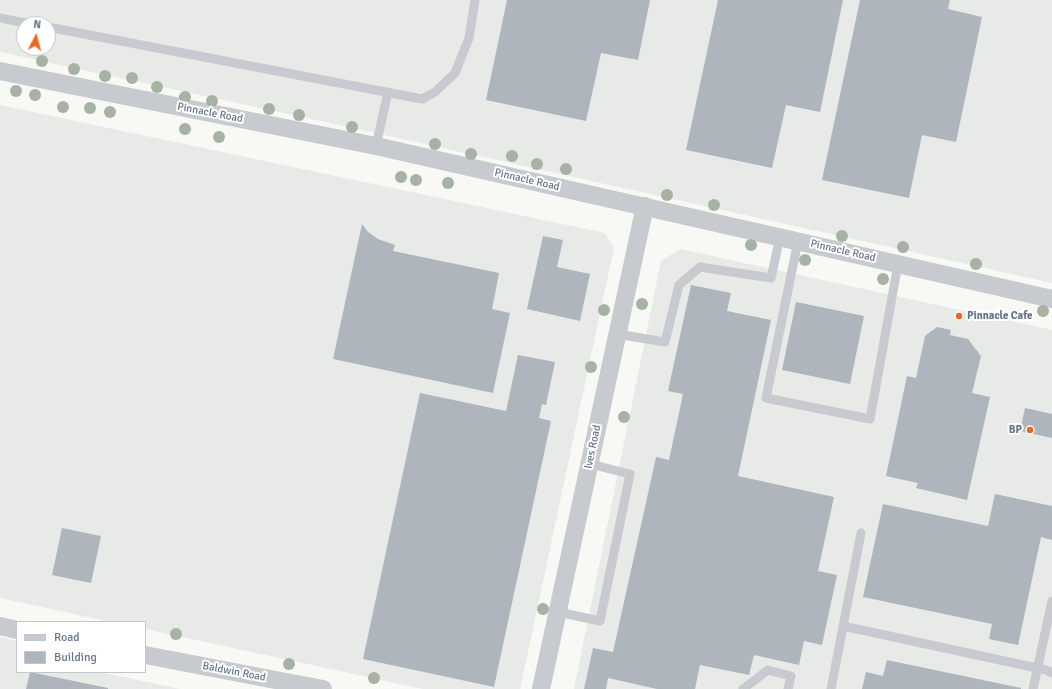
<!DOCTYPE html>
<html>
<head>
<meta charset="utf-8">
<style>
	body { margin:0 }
	#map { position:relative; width:1052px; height:689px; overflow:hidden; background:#f8f8f5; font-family:Signika,sans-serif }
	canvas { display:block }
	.legend { position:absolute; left:16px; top:621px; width:130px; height:52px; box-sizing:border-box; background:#fff; border:1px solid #c1c7cf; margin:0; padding:5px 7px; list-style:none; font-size:12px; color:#657488 }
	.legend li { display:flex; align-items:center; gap:8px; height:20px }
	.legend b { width:20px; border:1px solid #c1c7cf }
	.north { position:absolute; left:16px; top:16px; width:40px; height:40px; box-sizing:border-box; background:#fff; border:1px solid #c1c7cf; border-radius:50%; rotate:6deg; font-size:11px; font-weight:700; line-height:16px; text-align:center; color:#657488 }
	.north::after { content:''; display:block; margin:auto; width:14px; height:18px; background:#ed6620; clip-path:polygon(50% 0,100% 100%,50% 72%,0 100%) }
</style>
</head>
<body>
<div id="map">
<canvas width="1052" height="689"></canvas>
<ul class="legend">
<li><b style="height:5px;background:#c7cace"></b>Road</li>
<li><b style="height:11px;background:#aeb5bc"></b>Building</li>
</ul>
<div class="north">N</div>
</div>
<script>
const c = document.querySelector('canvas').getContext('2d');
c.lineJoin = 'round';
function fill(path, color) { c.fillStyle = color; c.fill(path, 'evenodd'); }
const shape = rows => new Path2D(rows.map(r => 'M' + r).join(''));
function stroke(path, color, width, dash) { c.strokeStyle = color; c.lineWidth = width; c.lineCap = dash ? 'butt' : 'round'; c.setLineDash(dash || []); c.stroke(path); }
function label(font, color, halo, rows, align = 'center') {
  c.font = font + ' Signika,sans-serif'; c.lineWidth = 4; c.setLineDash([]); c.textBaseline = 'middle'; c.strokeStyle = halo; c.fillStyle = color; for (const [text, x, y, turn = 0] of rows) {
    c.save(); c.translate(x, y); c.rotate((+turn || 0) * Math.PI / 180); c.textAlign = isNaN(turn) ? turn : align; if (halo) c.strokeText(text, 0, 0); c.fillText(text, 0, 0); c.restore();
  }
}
const built = shape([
	[0,0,1052,0,1052,283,321,121,0,52],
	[24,24,48,24,48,48,24,48],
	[0,105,605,233,614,248,520,689,423,689,145,629,145,622,111,622,0,598],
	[680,249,1052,330,1052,689,574,689,661,261],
	[0,637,17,641,17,672,100,672,180,689,0,689]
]);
const building = shape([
	[507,0,650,0,638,60,601,53,586,121,486,100],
	[718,0,843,0,820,112,786,105,772,168,686,150],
	[860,0,950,0,948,9,982,17,956,142,922,135,909,198,822,180],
	[362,224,368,232,378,239,395,245,393,251,499,273,492,309,510,313,493,393,333,359],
	[543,236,563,240,557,267,590,274,580,321,527,309],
	[691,285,731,293,727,311,771,320,738,476,834,497,818,571,837,575,822,645,804,641,799,665,754,655,749,675,700,665,695,689,657,689,608,678,606,689,584,689,593,648,613,652,656,457,669,460,683,394,668,391],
	[796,302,864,316,850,384,782,370],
	[937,327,951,330,950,335,968,339,981,356,972,393,990,397,967,500,916,488,918,483,886,476,907,376,916,378,925,336],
	[518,355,555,362,546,405,542,404,539,418,551,421,494,687,363,659,420,393,506,411],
	[1025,408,1052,414,1052,438,1020,431],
	[995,494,1052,506,1052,540,1041,537,1018,645,989,639,992,624,863,597,883,504,988,526],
	[62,528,101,536,91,583,52,575],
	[887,660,1021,688,1021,689,862,689,866,672,883,676],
	[30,672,108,688,108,689,26,689]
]);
const service = shape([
	[0,18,30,24],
	[48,27,422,99,435,92,455,73,469,38,475,0],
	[376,146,388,92],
	[798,241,766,398,870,419,898,264],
	[617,334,665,342,679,285,700,267,771,278,780,237],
	[558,612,600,621,630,474,590,464],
	[843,626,1046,670,1052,673],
	[743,689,768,670,791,676,788,689],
	[831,689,861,533],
	[1033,689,1052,601]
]);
const minor = shape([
	[0,71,376,146,1052,299],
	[0,626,17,630],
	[145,655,323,689],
	[541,689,645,206]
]);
const trees = [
	[42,61],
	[74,69],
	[105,76],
	[132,78],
	[157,87],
	[16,91],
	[35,95],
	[185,97],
	[212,101],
	[63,107],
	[90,108],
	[269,109],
	[110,112],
	[299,115],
	[352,127],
	[185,129],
	[219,137],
	[435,144],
	[471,154],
	[512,156],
	[537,164],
	[566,169],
	[401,177],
	[416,180],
	[448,183],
	[667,195],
	[714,205],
	[842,236],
	[751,245],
	[903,247],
	[805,260],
	[976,264],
	[883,279],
	[642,304],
	[604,310],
	[1043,311],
	[591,367],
	[624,417],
	[543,609],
	[176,634],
	[289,664],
	[374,678]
];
const markers = [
	[959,316,4,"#ed6620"],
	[1030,430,4,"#ed6620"]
];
const streetNames = [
	["Pinnacle Road",210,113,11],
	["Pinnacle Road",527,180,13],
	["Pinnacle Road",843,251,13],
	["Ives Road",593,447,-78],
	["Baldwin Road",234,672,11]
];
const poiNames = [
	["Pinnacle Cafe",967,316],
	["BP",1022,430,"right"]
];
fill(built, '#e8eae8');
fill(building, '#aeb5bc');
stroke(service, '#c7cace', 9);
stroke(minor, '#c7cace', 18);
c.fillStyle = '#a6b2a3';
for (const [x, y] of trees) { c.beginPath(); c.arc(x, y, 6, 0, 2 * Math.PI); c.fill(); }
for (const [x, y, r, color] of markers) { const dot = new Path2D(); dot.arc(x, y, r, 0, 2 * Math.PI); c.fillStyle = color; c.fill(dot); stroke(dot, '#fff', 1.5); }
label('11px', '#657488', '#fff', streetNames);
label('bold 11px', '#657488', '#fff', poiNames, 'left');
</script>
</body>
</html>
